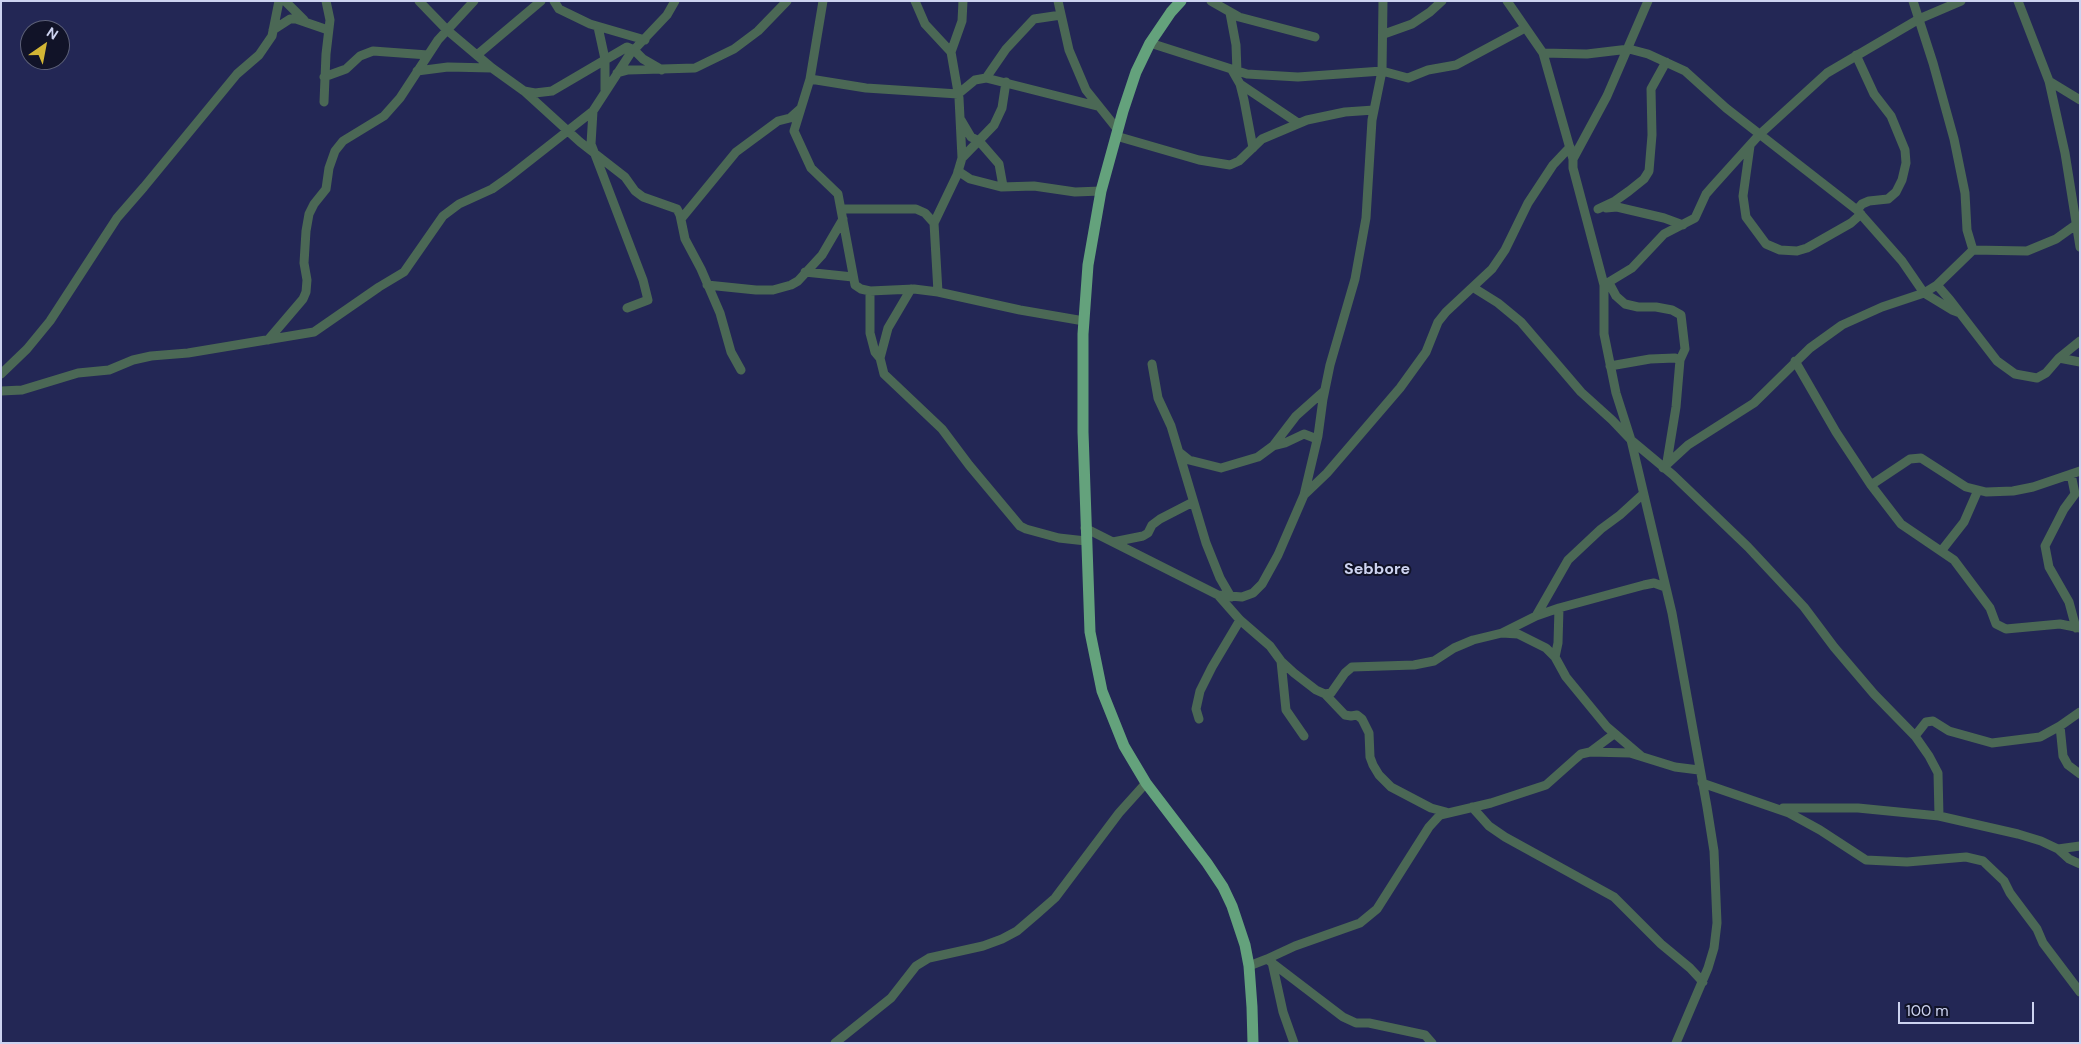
<!DOCTYPE html>
<html>
<head>
<meta charset="utf-8">
<style>
	body { margin:0 }
	#map { position:relative; width:2081px; height:1044px; overflow:hidden; background:#232755; font-family:"DM Sans",sans-serif }
	canvas { display:block }
	.frame { position:absolute; inset:0; border:2px solid #cdd3f0; pointer-events:none }
	.north { position:absolute; left:20px; top:20px; width:50px; height:50px; box-sizing:border-box; background:#111328; border:1px solid #5c6078; border-radius:50%; rotate:33deg; font-size:14px; font-weight:700; line-height:20px; text-align:center; color:#cdd3f0 }
	.north::after { content:''; display:block; margin:auto; width:18px; height:22px; background:#d3b635; clip-path:polygon(50% 0,100% 100%,50% 72%,0 100%) }
	.scale { position:absolute; left:1898px; top:1002px; width:136px; height:22px; box-sizing:border-box; border:2px solid #cdd3f0; border-top:0; padding-left:6px; font-size:15px; line-height:18px; white-space:nowrap; color:#cdd3f0; -webkit-text-stroke:4px #111328; paint-order:stroke }
</style>
</head>
<body>
<div id="map">
<canvas width="2081" height="1044"></canvas>
<div class="frame"></div>
<div class="north">N</div>
<div class="scale">100 m</div>
</div>
<script>
const c = document.querySelector('canvas').getContext('2d');
c.lineJoin = 'round';
const shape = rows => new Path2D(rows.map(r => 'M' + r).join(''));
function stroke(path, color, width, dash) { c.strokeStyle = color; c.lineWidth = width; c.lineCap = dash ? 'butt' : 'round'; c.setLineDash(dash || []); c.stroke(path); }
function label(font, color, halo, rows, align = 'center') {
  c.font = font + ' "DM Sans",sans-serif'; c.lineWidth = 4; c.setLineDash([]); c.textBaseline = 'middle'; c.strokeStyle = halo; c.fillStyle = color; for (const [text, x, y, turn = 0] of rows) {
    c.save(); c.translate(x, y); c.rotate((+turn || 0) * Math.PI / 180); c.textAlign = isNaN(turn) ? turn : align; if (halo) c.strokeText(text, 0, 0); c.fillText(text, 0, 0); c.restore();
  }
}
const minor = shape([
	[285,1,304,20],
	[419,1,447,30,492,68,524,91,580,142,625,177,635,191,643,197,677,209,680,215,685,239,701,269,720,313,731,352,741,370],
	[554,1,559,9,590,24,645,40],
	[823,1,810,79,794,131,811,168,838,194,855,285,861,289,870,291,914,289,938,292,1020,310,1084,321],
	[915,1,925,24,951,52],
	[1058,1,1069,50,1086,90,1118,130],
	[1211,1,1239,17,1315,37],
	[1507,1,1543,53,1573,159,1573,168,1604,285,1604,334,1616,393,1631,440,1672,613,1707,807,1714,851,1717,923,1714,948,1708,968,1676,1043],
	[1913,1,1933,63,1954,139,1965,193,1967,230,1973,250],
	[2018,1,2049,81,2065,153,2080,247],
	[1230,13,1236,45,1237,72],
	[598,27,605,59,605,90],
	[273,30,290,19,296,19,328,30],
	[1384,34,1412,24,1430,12,1442,1],
	[1150,43,1247,74,1298,77,1382,71,1408,78,1428,70,1456,65,1525,28],
	[1543,53,1587,54,1629,49,1648,54,1685,71,1726,108,1857,210,1902,261,1924,293,1952,310,1960,313],
	[477,55,541,1],
	[1856,55,1874,94,1891,116,1905,150,1906,163,1902,180,1896,192,1888,199,1869,201,1862,204,1857,210],
	[1232,70,1240,84,1244,100,1253,148],
	[417,71,448,67,492,68],
	[617,73,628,70,695,68,734,49,758,31,787,1],
	[324,77,346,69,360,56,373,51,428,55],
	[986,78,1006,49,1034,19,1061,15],
	[810,79,866,88,958,94,975,80,986,78,1097,106],
	[2049,81,2080,100],
	[1240,84,1298,123],
	[524,91,535,93,552,91,627,47,634,50,643,59,662,70],
	[324,102,326,54,330,20,326,1],
	[593,111,591,144,643,280,648,300,627,308],
	[961,120,971,137,979,141,999,164,1003,186],
	[1116,136,1199,160,1230,165,1239,161,1262,139,1307,120,1345,112,1374,110],
	[1750,146,1743,196,1746,217,1766,244,1780,250,1797,251,1807,248,1851,223,1861,214],
	[962,158,959,98,951,52,962,21,963,1],
	[1573,159,1607,96,1648,1],
	[958,171,970,179,1001,187,1034,186,1075,192,1101,191],
	[1606,208,1617,207,1664,218,1683,225],
	[841,209,916,209,925,213,934,223],
	[1598,209,1615,201,1629,191,1644,179,1649,171,1652,135,1651,89,1666,62],
	[681,219,736,152,778,121,790,118,800,109],
	[805,272,853,277],
	[1609,283,1616,296,1625,304,1638,307,1656,307,1672,310,1681,315,1685,349,1680,360,1676,407,1667,462],
	[707,285,756,290,773,290,791,285,798,281,822,255,843,219],
	[1604,285,1632,268,1664,234,1695,218,1706,194,1713,186,1759,135,1827,73,1919,19,1961,1],
	[1937,285,1950,300,1997,361,2015,374,2037,378,2046,373,2059,358,2080,341],
	[1474,288,1498,303,1521,322,1581,392,1612,420,1631,440,1673,475,1748,547,1804,607,1834,647,1874,694,1915,736,1929,756,1938,773,1939,816],
	[870,291,870,333,875,352,880,358,884,374,942,429,969,465,1020,526,1026,529,1059,538,1086,541],
	[938,292,934,223,957,175,962,158,994,125,1002,108,1006,82],
	[268,340,303,299,306,292,307,280,304,263,306,231,309,214,314,204,326,189,329,168,335,151,343,141,384,116,400,98,438,40,474,1],
	[880,358,888,328,911,289],
	[2059,358,2080,362],
	[1795,361,1836,432,1871,485,1901,524,1954,560,1990,608,1996,624,2006,629,2060,624,2080,628],
	[1152,364,1158,398,1171,426,1206,543,1220,578,1231,597],
	[1610,366,1650,359,1675,358,1680,360],
	[1,374,27,349,50,321,117,218,144,187,237,74,259,55,272,36,279,1],
	[1,391,22,390,78,373,109,370,133,360,151,356,188,353,314,332,379,287,404,272,443,216,459,204,492,189,509,177,593,111,630,54,667,15,675,1],
	[1273,446,1285,443,1304,434,1317,439],
	[1179,452,1189,460,1221,468,1258,457,1273,446,1296,416,1324,391],
	[1663,468,1688,445,1754,403,1810,348,1842,325,1882,307,1924,293,1937,285,1973,250,2027,251,2056,239,2077,224],
	[2071,474,2075,494,2064,509,2045,546,2049,567,2069,602,2076,628],
	[1871,485,1910,459,1921,458,1966,487,1986,492,2013,491,2033,487,2080,471],
	[1304,495,1327,473,1400,388,1426,352,1438,322,1446,312,1492,269,1505,250,1528,203,1553,165,1570,147],
	[1085,528,1218,595,1242,597,1253,593,1262,584,1278,555,1304,495,1318,436,1323,399,1330,365,1355,279,1366,218,1372,120,1382,71,1383,1],
	[1113,542,1143,536,1148,533,1152,525,1160,519,1193,502],
	[1942,550,1964,522,1978,490],
	[1218,595,1240,620,1270,646,1281,661,1294,673,1316,690,1325,694,1345,715,1351,716,1357,715,1362,719,1369,733,1370,757,1373,765,1379,775,1391,787,1431,808,1446,812],
	[1536,616,1568,560,1601,529,1620,515,1643,494],
	[1502,633,1518,634,1546,648,1555,657,1566,677,1607,727,1641,756],
	[1555,657,1558,643,1559,608],
	[1281,661,1286,710,1304,736],
	[1325,694,1331,693,1345,673,1352,667,1414,665,1434,661,1454,648,1473,640,1502,633,1536,616,1559,608,1644,585,1654,583,1665,587],
	[1199,719,1196,709,1200,691,1212,667,1240,620],
	[2060,726,2063,756,2068,765,2080,774],
	[1915,736,1926,722,1933,721,1949,731,1992,743,2040,737,2060,726,2080,712],
	[1590,752,1630,753,1675,767,1699,770],
	[1702,783,1789,813,1820,830,1866,860,1907,862,1966,857,1983,861,2004,881,2010,893,2037,929,2043,943,2080,992],
	[1472,807,1489,826,1505,837,1614,897,1661,944,1690,968,1703,982],
	[1783,808,1858,808,1939,816,2018,834,2041,841,2058,849,2069,859,2080,864],
	[2058,849,2080,846],
	[1272,962,1283,1012,1294,1043],
	[1249,966,1267,959],
	[835,1043,891,998,916,966,929,958,983,946,1002,939,1017,931,1038,913,1055,898,1119,813,1146,783],
	[1432,1043,1425,1035,1369,1023,1356,1023,1343,1017,1267,959,1295,946,1360,923,1377,909,1429,827,1440,815,1491,803,1546,785,1573,761,1581,754,1590,752,1614,734]
]);
const major = shape([
	[1181,1,1171,12,1150,43,1136,72,1123,111,1101,191,1088,265,1083,334,1083,432,1090,632,1102,691,1124,746,1146,783,1207,863,1223,887,1232,906,1245,945,1249,966,1252,1007,1253,1043]
]);
const quarterNames = [
	["Sebbore",1377,570]
];
stroke(minor, '#4b6855', 9);
stroke(major, '#64a27c', 11);
label('bold 16px', '#cdd3f0', '#111328', quarterNames);
</script>
</body>
</html>
